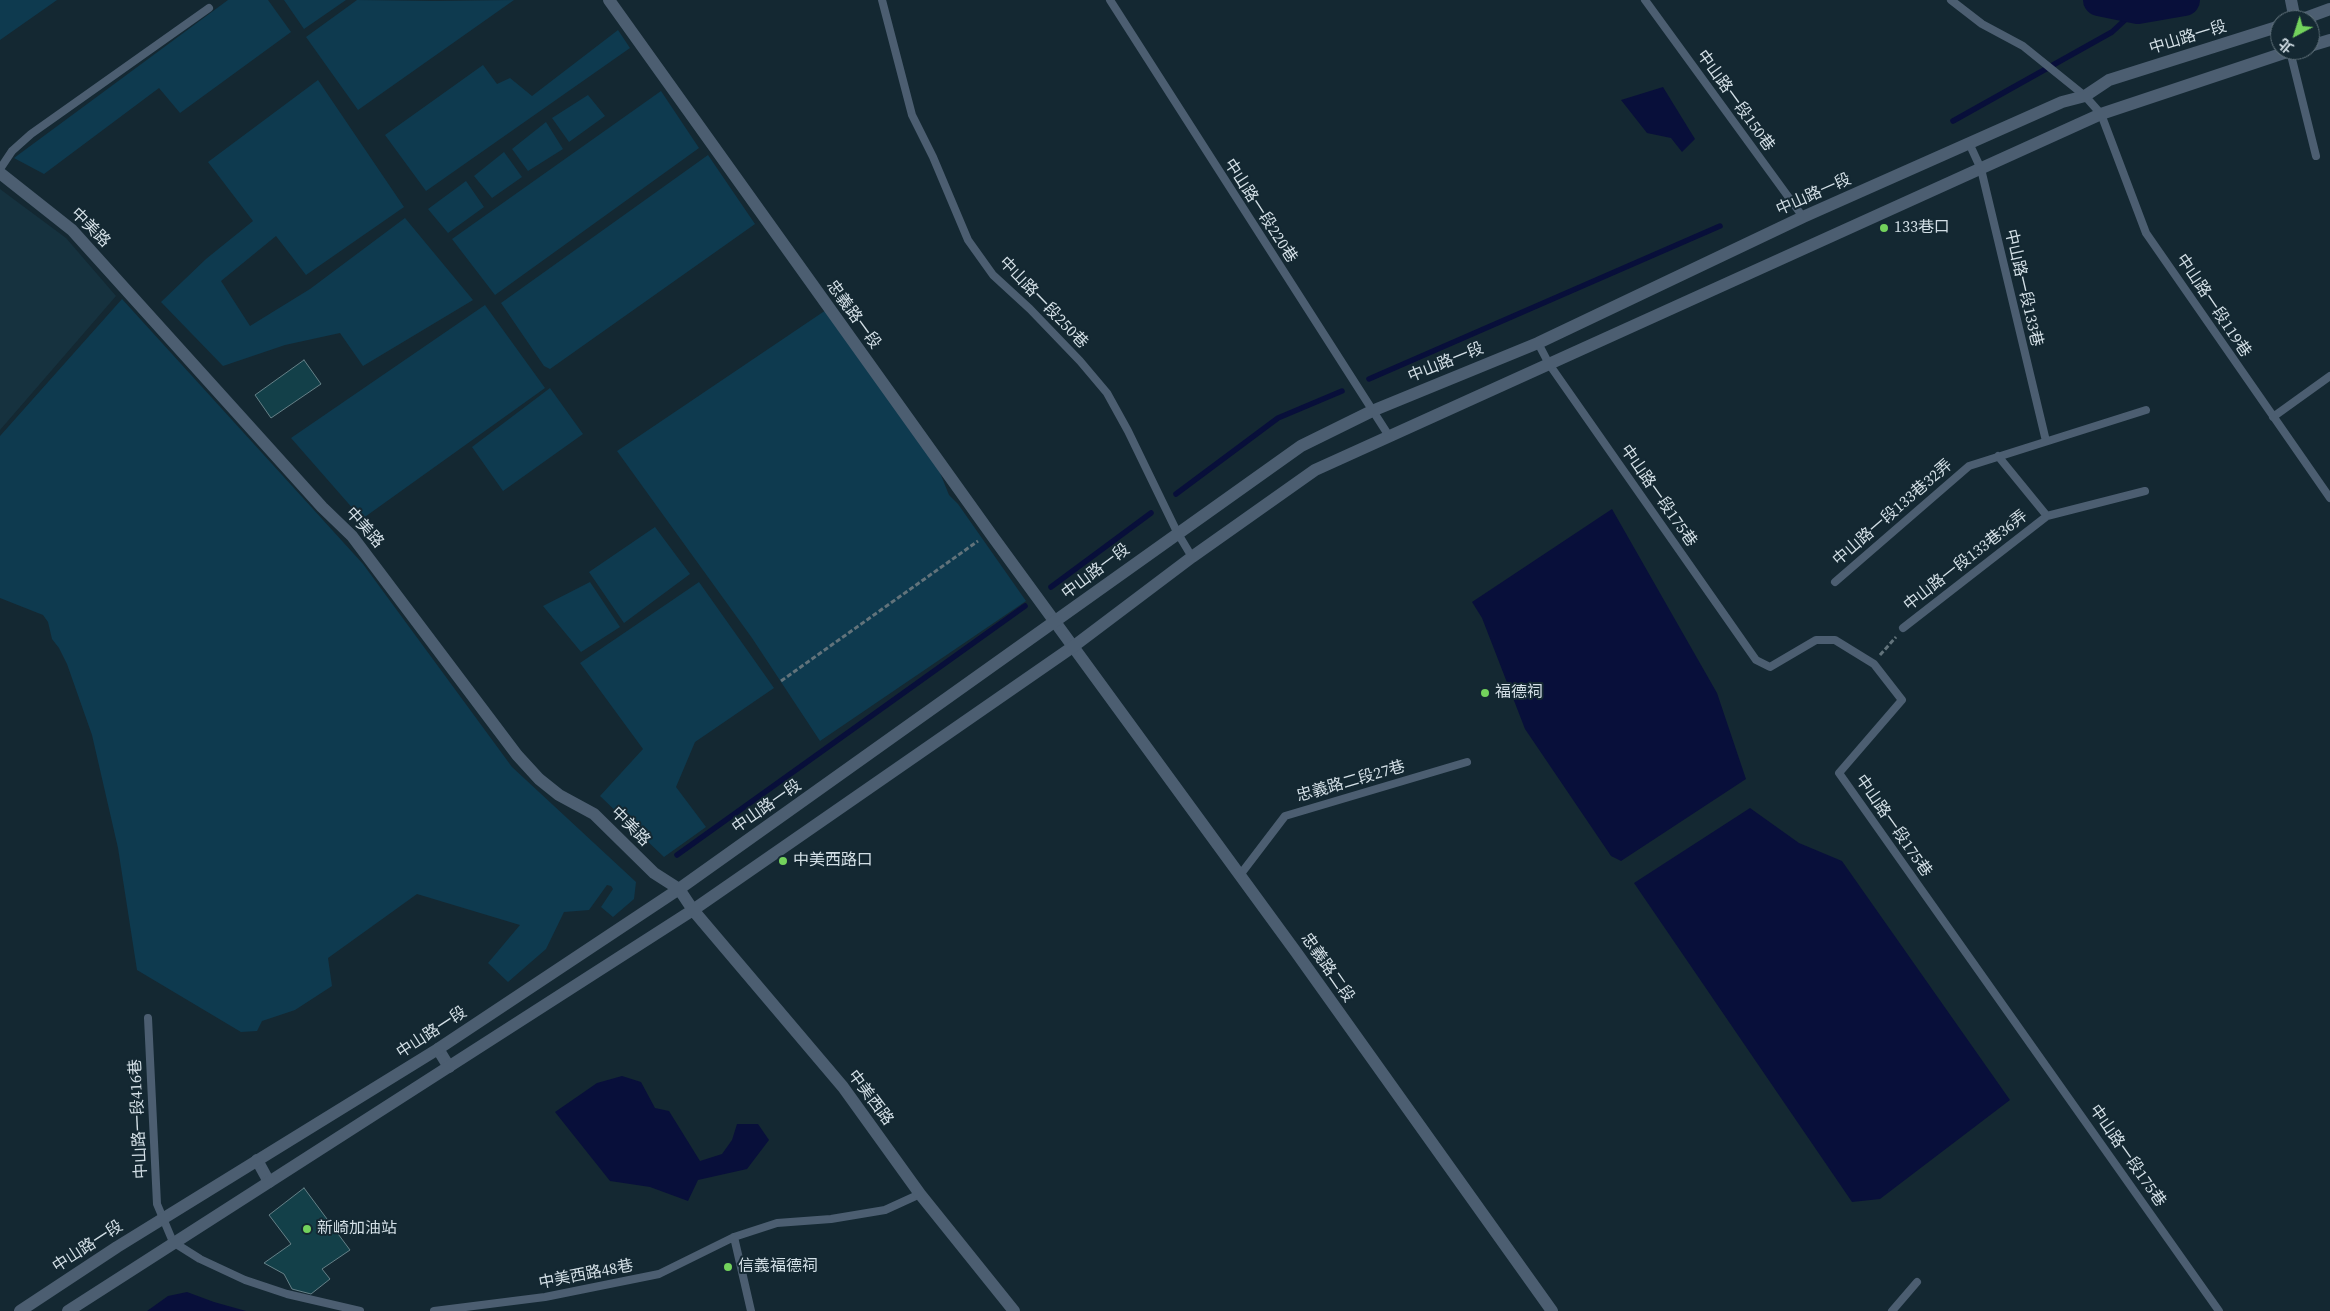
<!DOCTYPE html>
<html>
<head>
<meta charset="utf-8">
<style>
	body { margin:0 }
	#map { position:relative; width:2330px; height:1311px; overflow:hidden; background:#142832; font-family:"Source Serif 4","Noto Sans TC",serif }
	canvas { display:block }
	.north { position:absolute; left:2270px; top:10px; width:50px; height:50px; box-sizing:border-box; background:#142832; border:1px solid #60717a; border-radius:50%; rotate:220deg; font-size:14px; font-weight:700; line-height:20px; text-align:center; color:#d3dfe6 }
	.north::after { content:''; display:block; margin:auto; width:18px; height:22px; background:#73d25c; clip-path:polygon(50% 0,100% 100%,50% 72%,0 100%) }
</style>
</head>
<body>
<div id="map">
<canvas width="2330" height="1311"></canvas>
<div class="north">北</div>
</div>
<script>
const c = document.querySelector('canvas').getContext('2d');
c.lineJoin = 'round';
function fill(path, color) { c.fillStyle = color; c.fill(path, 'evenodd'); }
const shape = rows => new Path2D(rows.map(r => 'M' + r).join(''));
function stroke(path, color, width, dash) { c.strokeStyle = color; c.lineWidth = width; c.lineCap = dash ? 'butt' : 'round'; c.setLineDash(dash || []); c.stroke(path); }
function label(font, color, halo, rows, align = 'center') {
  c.font = font + ' "Source Serif 4","Noto Sans TC",serif'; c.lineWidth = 4; c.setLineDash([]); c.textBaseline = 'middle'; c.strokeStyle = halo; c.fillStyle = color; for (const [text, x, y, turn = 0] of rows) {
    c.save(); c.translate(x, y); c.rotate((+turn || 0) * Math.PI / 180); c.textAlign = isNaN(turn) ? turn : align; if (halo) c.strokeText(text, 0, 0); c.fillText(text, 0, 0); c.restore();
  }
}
const built = shape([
	[0,189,66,238,116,296,0,430]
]);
const green = shape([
	[0,0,57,0,0,40],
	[228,0,268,0,291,32,180,113,159,88,44,174,14,158],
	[284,0,346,0,304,29],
	[357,0,435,1,514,0,358,110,306,37],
	[618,30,630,48,426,191,385,135,483,65,497,84,510,78,532,96],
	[318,80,404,207,306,275,276,236,221,281,250,326,310,289,405,218,473,300,363,366,340,333,285,345,223,366,161,302,206,259,253,221,208,162],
	[661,91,699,148,495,295,452,239],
	[588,95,605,116,569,142,552,118],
	[546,122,563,149,528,171,512,149],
	[504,152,522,177,492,198,474,176],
	[708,155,755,224,550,369,544,366,501,303],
	[466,181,484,207,448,233,428,209],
	[122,299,363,564,512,767,636,882,634,899,613,917,601,907,613,889,611,886,607,885,589,910,564,912,546,949,508,982,488,963,520,925,417,894,328,958,332,986,295,1010,262,1021,257,1031,241,1032,137,970,118,848,92,735,67,664,59,648,52,639,48,622,43,615,0,598,0,436],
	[485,305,545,388,362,519,291,438],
	[829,308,930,448,949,495,958,504,1026,601,820,741,752,638,617,451],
	[550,388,583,434,503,491,472,447],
	[655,527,690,574,624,623,589,572],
	[590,582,620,627,581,652,543,606],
	[699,582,774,688,695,742,676,787,706,827,664,857,600,796,643,749,580,663]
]);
const water = shape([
	[1663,87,1695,139,1682,152,1671,138,1647,133,1621,100],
	[1612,509,1717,693,1746,779,1621,861,1611,856,1525,729,1482,618,1472,602],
	[1750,808,1799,843,1842,861,2010,1100,1880,1199,1852,1202,1634,883],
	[622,1076,641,1082,655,1108,669,1111,700,1161,722,1154,732,1140,737,1124,758,1124,769,1140,747,1169,698,1180,688,1201,650,1187,610,1181,555,1112,597,1083],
	[187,1292,214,1302,246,1311,147,1311,168,1296]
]);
const stream = shape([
	[1953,121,2112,32,2138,8],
	[1369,379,1720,226],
	[1176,494,1278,418,1342,391],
	[1051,587,1151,513],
	[677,855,1025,606]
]);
const river = shape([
	[2099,0,2138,8,2184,0]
]);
const building = shape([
	[304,360,321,384,271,418,255,395,304,360],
	[304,1188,350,1250,322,1269,330,1279,311,1294,292,1289,284,1274,264,1263,291,1244,269,1215,304,1188]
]);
const path = shape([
	[1880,655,1896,637],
	[781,681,978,541]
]);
const service = shape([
	[882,0,912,115,933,157,968,240,993,275,1030,309,1080,361,1107,393,1128,431,1177,532,1192,557],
	[1110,0,1389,436],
	[1645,0,1803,217],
	[1951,0,1982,24,2023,46,2085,96,2101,114,2146,233,2330,498],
	[2290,51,2316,156],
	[1969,143,1981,169,2046,441],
	[0,169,12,151,31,134,209,8],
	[1538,343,1549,364,1756,660,1770,667,1816,640,1835,640,1874,664,1902,700,1839,773,2219,1311],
	[2273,417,2330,376],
	[1998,456,2047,516],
	[1835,582,1969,466,2146,410],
	[1903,628,2047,516,2145,491],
	[1240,875,1285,816,1467,762],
	[148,1018,157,1204,173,1242,200,1259,245,1280,287,1294,360,1311],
	[734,1237,751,1311],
	[434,1311,545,1297,659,1274,734,1237,777,1223,831,1219,885,1210,920,1194],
	[1892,1311,1917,1282]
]);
const minor = shape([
	[609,0,993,537,1296,952,1552,1311],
	[2291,0,2295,20],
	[438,1049,449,1067],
	[257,1160,269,1182]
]);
const tertiary = shape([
	[2300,20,2330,9],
	[2310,46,2330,40],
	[0,173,72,230,322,507,352,536,517,755,539,779,559,795,594,814,654,873,679,889,693,910,843,1087,920,1194,1014,1311],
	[20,1311,117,1247,438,1049,679,889,1301,446,1372,411,1538,343,1803,217,2062,102,2085,96,2109,80,2280,26],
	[68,1311,693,910,1074,646,1192,557,1315,470,2101,114,2293,50]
]);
const markers = [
	[1884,228,5,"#73d25c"],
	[1485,693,5,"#73d25c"],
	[783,861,5,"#73d25c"],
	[307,1229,5,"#73d25c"],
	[728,1267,5,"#73d25c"]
];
const streetNames = [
	["中山路一段",2188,38,-17],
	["中山路一段150巷",1735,101,54],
	["中山路一段",1814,195,-24],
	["中山路一段220巷",1260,211,57],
	["中美路",90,228,45],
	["中山路一段133巷",2023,288,77],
	["中山路一段250巷",1043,303,46],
	["中山路一段119巷",2213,306,56],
	["忠義路一段",853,315,54],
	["中山路一段",1446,363,-22],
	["中山路一段175巷",1658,496,55],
	["中山路一段133巷32弄",1893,513,-41],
	["中美路",364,528,48],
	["中山路一段133巷36弄",1966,561,-38],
	["中山路一段",1096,572,-37],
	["忠義路二段27巷",1351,782,-16],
	["中山路一段",767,807,-35],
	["中山路一段175巷",1893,826,55],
	["中美路",630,827,45],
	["忠義路二段",1327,968,55],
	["中山路一段",432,1033,-33],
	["中美西路",870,1098,53],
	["中山路一段416巷",139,1119,-93],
	["中山路一段175巷",2127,1156,55],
	["中山路一段",88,1247,-33],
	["中美西路48巷",586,1275,-11]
];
const poiNames = [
	["133巷口",1894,228],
	["福德祠",1495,693],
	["中美西路口",793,861],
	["新崎加油站",317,1229],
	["信義福德祠",738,1267]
];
fill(built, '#16323f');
fill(green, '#0e3a4f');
fill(water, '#080f3a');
stroke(stream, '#080f3a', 5.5);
stroke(river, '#080f3a', 32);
fill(building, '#134049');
stroke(building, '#668188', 1);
stroke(path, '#62737b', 3, [5, 2.5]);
stroke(service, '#4c5e71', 8);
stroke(minor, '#4c5e71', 12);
stroke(tertiary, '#4c5e71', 12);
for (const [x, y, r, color] of markers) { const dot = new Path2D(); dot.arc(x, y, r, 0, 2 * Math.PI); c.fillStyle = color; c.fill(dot); stroke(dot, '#142832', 2); }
label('16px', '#d3dfe6', '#142832', streetNames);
label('16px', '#d3dfe6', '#142832', poiNames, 'left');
</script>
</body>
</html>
